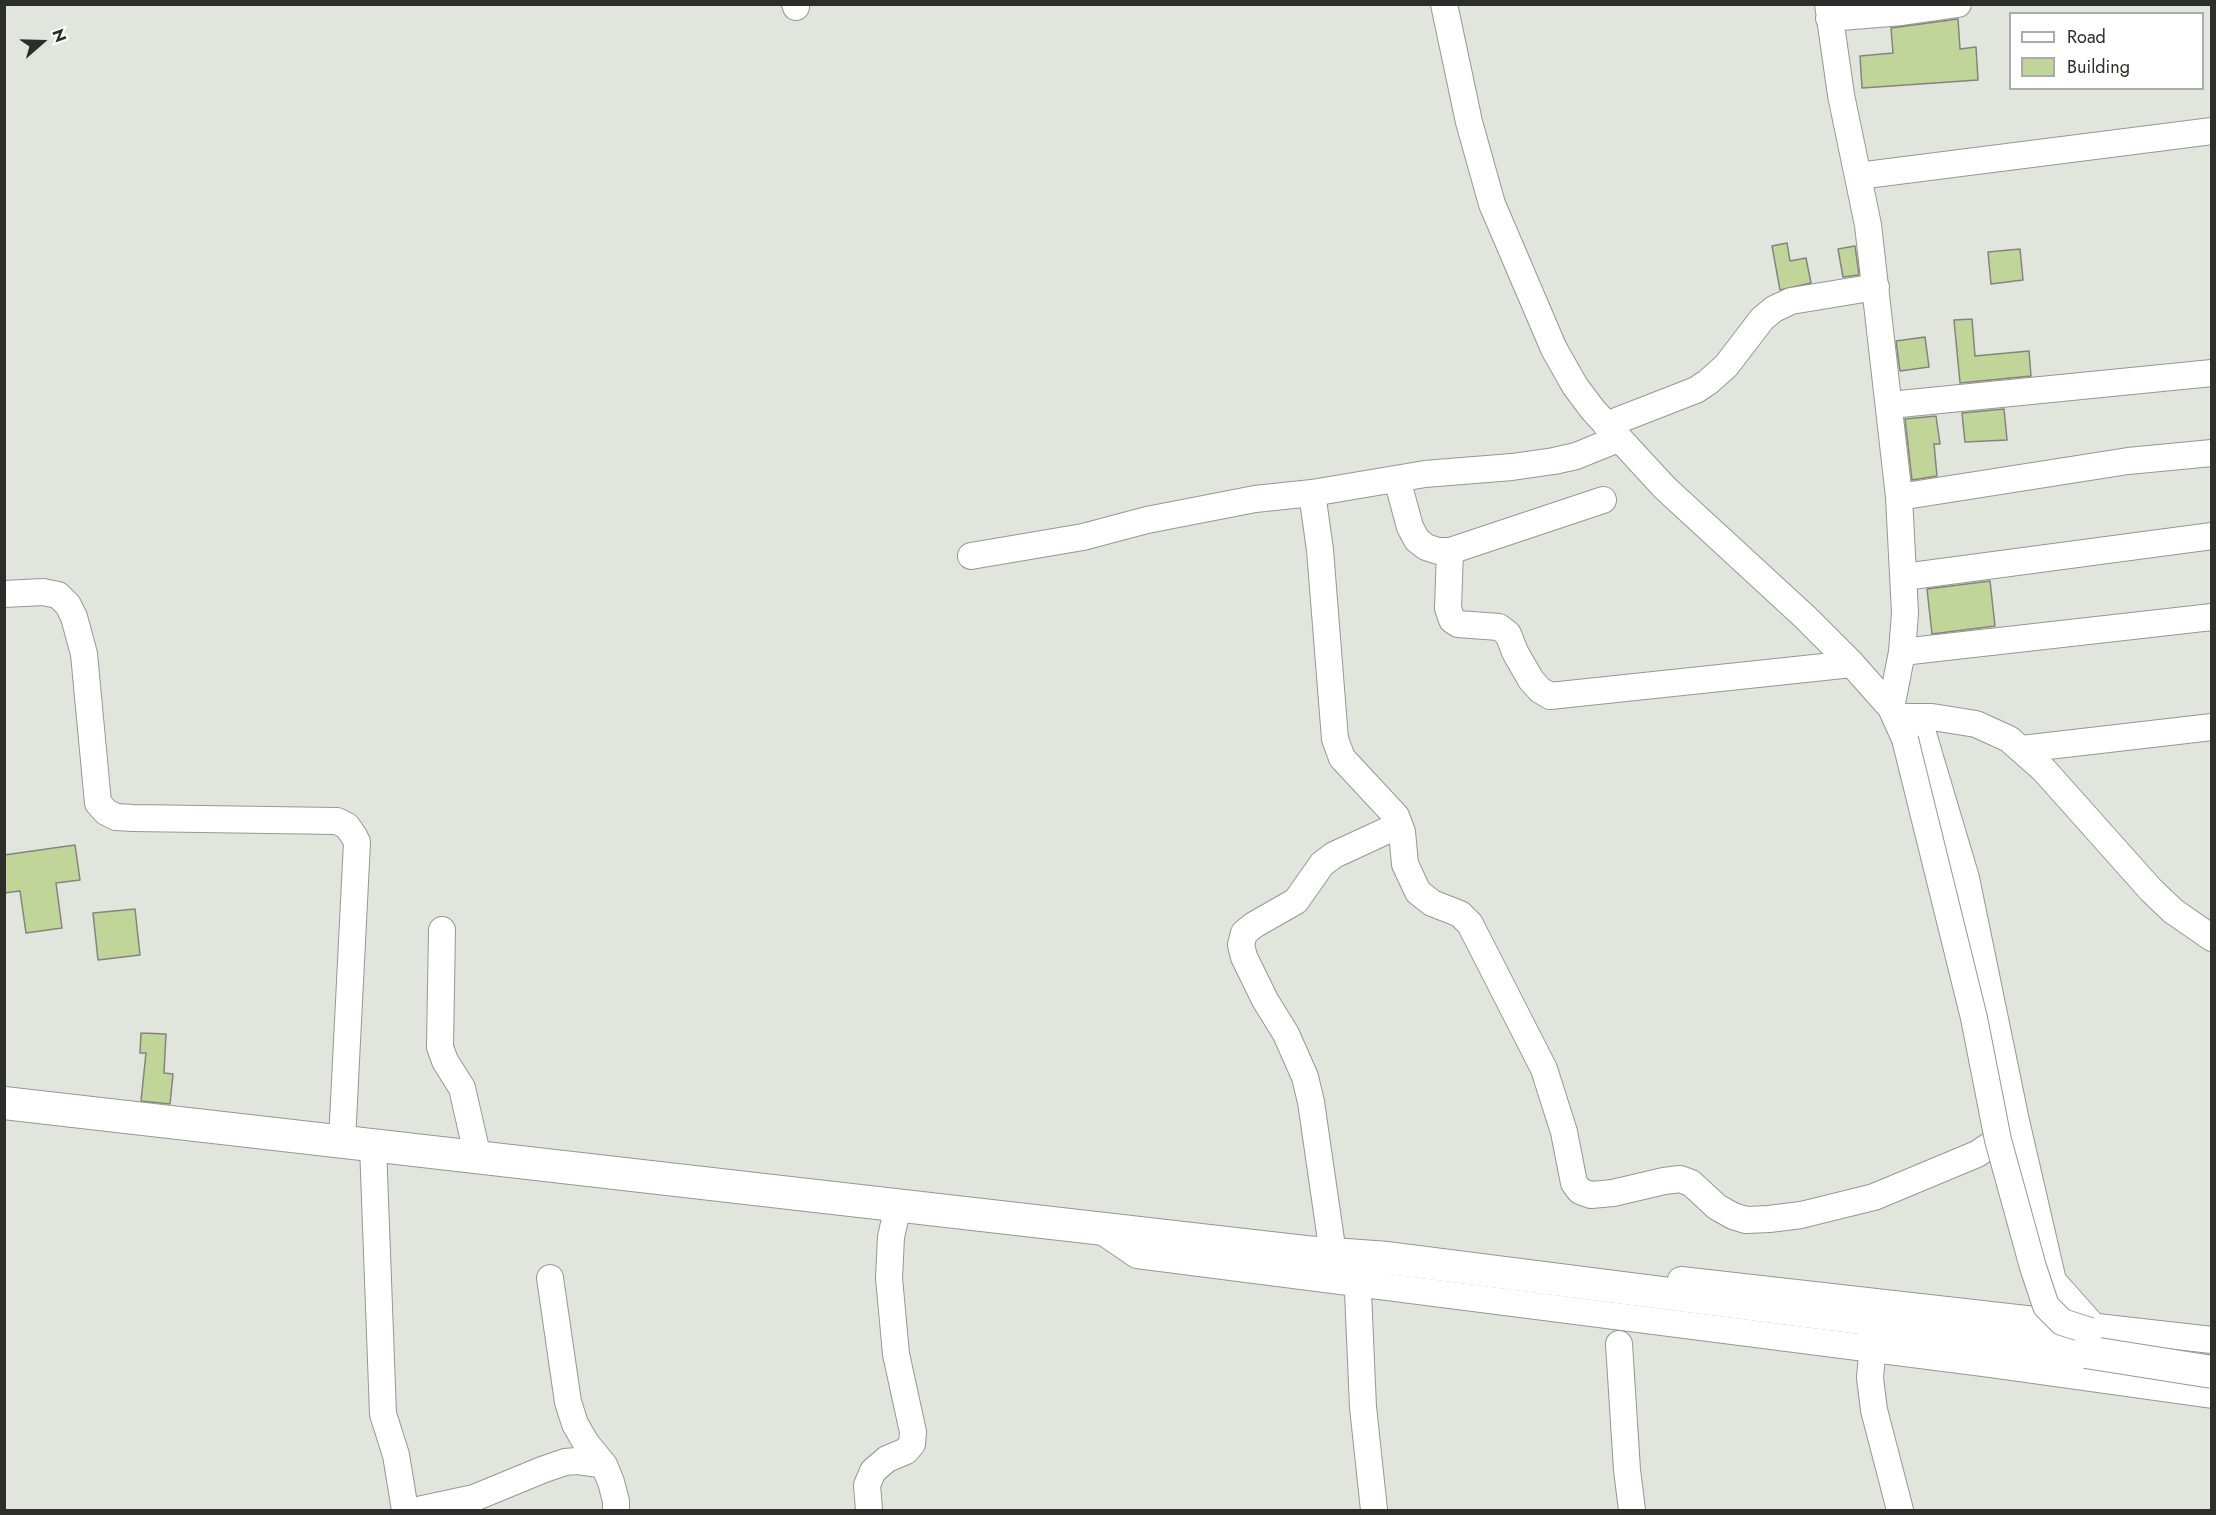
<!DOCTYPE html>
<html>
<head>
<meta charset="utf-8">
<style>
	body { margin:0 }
	#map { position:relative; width:2216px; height:1515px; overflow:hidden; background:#e2e5dd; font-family:Jost,sans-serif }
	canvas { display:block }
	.frame { position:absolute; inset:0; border:6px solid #2d2e2b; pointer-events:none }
	.legend { position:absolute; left:2009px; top:12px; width:195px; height:78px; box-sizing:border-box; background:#fff; border:2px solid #ababaa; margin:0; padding:8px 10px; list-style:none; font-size:18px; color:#2d2e2b }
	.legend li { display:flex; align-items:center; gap:12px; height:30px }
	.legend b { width:30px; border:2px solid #ababaa }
	.north { position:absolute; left:12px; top:12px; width:60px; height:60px; -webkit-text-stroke:4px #fff; paint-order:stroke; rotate:70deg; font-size:16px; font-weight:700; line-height:24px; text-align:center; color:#2d2e2b }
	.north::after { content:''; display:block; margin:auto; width:21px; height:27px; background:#2d2e2b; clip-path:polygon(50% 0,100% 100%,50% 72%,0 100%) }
</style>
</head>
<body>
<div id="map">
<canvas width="2216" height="1515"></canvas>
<div class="frame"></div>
<ul class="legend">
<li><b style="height:8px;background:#fff"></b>Road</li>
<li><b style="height:16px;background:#c2d599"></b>Building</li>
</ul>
<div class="north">N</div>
</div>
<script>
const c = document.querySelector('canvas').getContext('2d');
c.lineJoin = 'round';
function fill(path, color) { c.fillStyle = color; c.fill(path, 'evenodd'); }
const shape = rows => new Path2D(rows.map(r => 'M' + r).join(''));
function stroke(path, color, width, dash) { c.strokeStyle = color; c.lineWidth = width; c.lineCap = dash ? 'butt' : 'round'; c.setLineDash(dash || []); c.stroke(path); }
const building = shape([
	[1958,19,1960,49,1976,47,1978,80,1862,88,1860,56,1893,53,1891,28,1958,19],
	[1787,243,1790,261,1806,258,1811,283,1780,290,1772,246,1787,243],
	[1855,246,1859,275,1843,277,1838,249,1855,246],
	[2020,249,2023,280,1991,284,1988,252,2020,249],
	[1972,319,1975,356,2029,351,2031,376,1960,383,1954,320,1972,319],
	[1925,337,1929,367,1900,371,1896,341,1925,337],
	[2004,409,2007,440,1965,442,1962,413,2004,409],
	[1936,416,1940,444,1934,444,1937,476,1912,480,1905,419,1936,416],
	[1990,581,1995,626,1932,634,1927,589,1990,581],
	[75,845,80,880,56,883,62,928,26,933,20,891,4,893,4,855,75,845],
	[135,909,140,955,98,960,93,913,135,909],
	[141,1033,166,1034,164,1073,173,1074,170,1104,141,1101,146,1053,140,1053,141,1033]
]);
const minor = shape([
	[795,4,796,7],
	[1444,4,1469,122,1492,204,1554,349,1575,386,1593,410,1665,488,1805,617,1852,664,1891,708,1905,739],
	[1828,4,1841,95,1868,225,1899,497,1905,613,1902,652,1891,708],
	[1829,18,1902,12,1958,4],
	[1858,176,2212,131],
	[1890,405,2212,373],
	[1606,425,1696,390,1708,382,1726,366,1762,319,1774,309,1791,301,1876,287],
	[1397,479,1410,527,1417,540,1426,547,1438,551,1450,551,1603,500],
	[1312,493,1320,550,1335,739,1342,758,1396,816,1402,832,1405,864,1418,892,1432,903,1460,914,1470,924,1544,1069,1564,1132,1574,1183,1580,1191,1591,1195,1613,1193,1664,1181,1680,1179,1691,1183,1717,1207,1733,1216,1746,1220,1769,1219,1801,1215,1874,1197,1977,1154,1998,1140],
	[1899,497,2128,461,2212,453],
	[1450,551,1448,608,1452,620,1458,624,1499,627,1508,634,1515,652,1531,680,1540,690,1550,696,1852,664],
	[971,556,1083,537,1147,520,1255,499,1312,493,1425,474,1512,467,1554,461,1576,456,1618,439],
	[1904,577,2212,536],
	[4,594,43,592,58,595,68,605,74,617,84,654,98,803,106,812,116,817,133,818,337,821,347,826,354,836,357,842,342,1141],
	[1902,652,2212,617],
	[1903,717,1932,717,1976,724,2009,739,2044,770,2151,890,2173,911,2212,938],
	[1918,717,1966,878,2016,1121,2053,1281,2093,1326,2092,1332],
	[2022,749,2212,727],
	[442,930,440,1047,445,1061,462,1088,478,1158],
	[373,1146,383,1414,396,1455,405,1510],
	[1099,1229,1137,1255,1991,1364,2212,1395],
	[1333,1254,1311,1102,1305,1077,1286,1034,1265,1000,1244,957,1241,945,1244,933,1254,925,1296,901,1322,864,1334,855,1399,825],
	[1357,1269,1363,1407,1374,1510],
	[550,1278,568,1402,575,1424,586,1443,604,1465,611,1482,616,1501,616,1510],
	[1681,1280,2212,1340],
	[1874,1332,1870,1378,1874,1410,1900,1510],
	[1619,1344,1627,1470,1632,1510],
	[418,1510,474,1498,542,1470,565,1462,577,1461,604,1465],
	[869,1510,867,1485,873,1471,887,1459,906,1451,912,1444,913,1432,896,1354,889,1278,891,1237,898,1206]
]);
const major = shape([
	[4,1103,1305,1252,1388,1258,1875,1320,2086,1352,2090,1331]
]);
const minorBridge = shape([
	[1905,739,1974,1018,1998,1140,2033,1267,2046,1306,2062,1322,2090,1331]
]);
const majorBridge = shape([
	[2086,1352,2212,1372]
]);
fill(building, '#c2d599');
stroke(building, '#82857d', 1.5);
stroke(minor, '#969890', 28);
stroke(major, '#969890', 34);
stroke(minor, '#fff', 26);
stroke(major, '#fff', 32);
stroke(minorBridge, '#969890', 28, []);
stroke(majorBridge, '#969890', 34, []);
stroke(minorBridge, '#fff', 26);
stroke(majorBridge, '#fff', 32);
</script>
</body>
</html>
